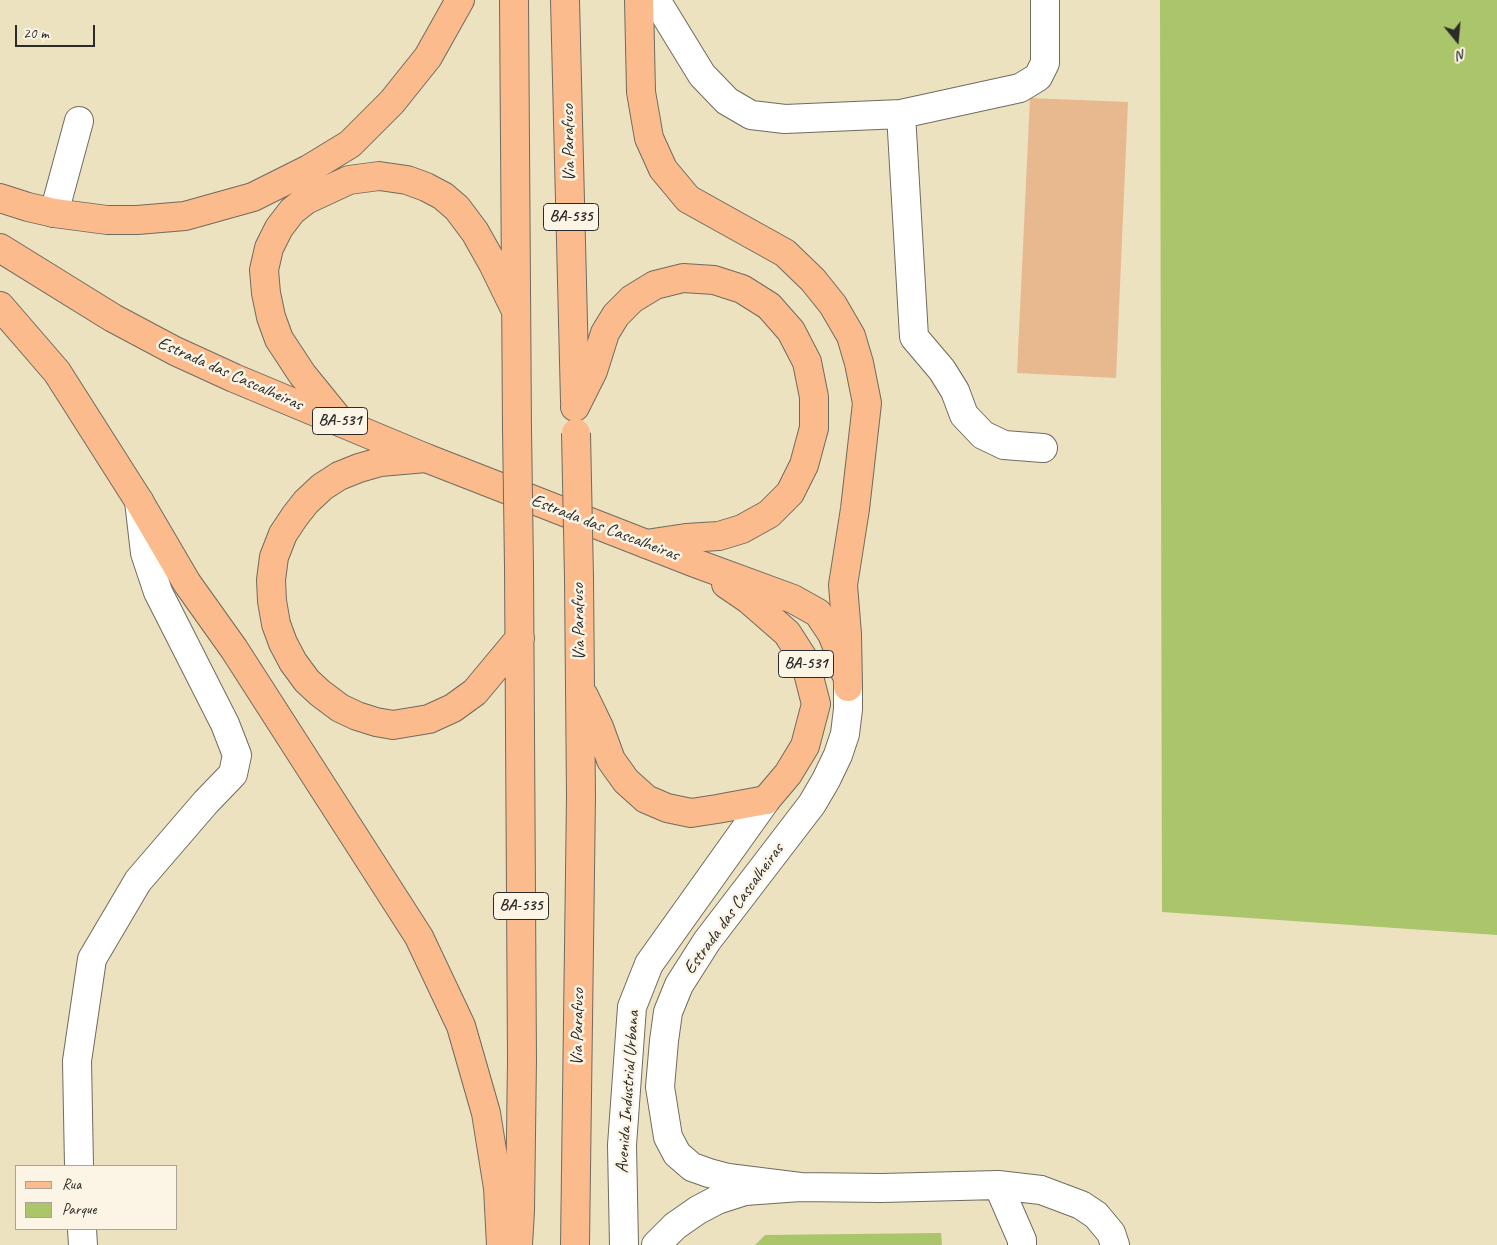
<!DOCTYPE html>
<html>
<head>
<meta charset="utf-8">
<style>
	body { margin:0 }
	#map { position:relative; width:1497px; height:1245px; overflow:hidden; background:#ece2c0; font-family:Caveat,sans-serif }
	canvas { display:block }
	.legend { position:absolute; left:15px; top:1165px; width:162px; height:65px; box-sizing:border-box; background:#fcf5e5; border:1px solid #a8a49b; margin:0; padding:6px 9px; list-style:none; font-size:15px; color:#2b2b2b }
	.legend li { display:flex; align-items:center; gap:10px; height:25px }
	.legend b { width:25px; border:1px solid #a8a49b }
	.north { position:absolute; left:1432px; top:15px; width:50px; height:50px; -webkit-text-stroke:4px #fcf5e5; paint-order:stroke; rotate:163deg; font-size:14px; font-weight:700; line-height:20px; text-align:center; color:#2b2b2b }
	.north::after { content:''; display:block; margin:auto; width:18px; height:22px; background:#2b2b2b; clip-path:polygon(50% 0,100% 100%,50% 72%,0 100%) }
	.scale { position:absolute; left:15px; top:25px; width:80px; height:22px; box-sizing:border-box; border:2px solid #2b2b2b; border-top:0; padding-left:6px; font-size:15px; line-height:18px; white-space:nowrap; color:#2b2b2b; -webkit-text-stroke:4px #fcf5e5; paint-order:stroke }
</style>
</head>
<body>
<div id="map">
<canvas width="1497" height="1245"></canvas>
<ul class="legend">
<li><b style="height:6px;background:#fbbb8c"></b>Rua</li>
<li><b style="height:14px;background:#abc56b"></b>Parque</li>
</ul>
<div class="north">N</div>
<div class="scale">20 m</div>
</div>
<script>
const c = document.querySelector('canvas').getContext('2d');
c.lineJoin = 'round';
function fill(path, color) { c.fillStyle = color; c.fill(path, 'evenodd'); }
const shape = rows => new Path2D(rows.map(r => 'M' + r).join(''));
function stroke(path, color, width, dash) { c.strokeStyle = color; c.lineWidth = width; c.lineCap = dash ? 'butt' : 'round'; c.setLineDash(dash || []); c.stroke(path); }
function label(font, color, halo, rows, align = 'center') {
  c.font = font + ' Caveat,sans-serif'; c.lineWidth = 5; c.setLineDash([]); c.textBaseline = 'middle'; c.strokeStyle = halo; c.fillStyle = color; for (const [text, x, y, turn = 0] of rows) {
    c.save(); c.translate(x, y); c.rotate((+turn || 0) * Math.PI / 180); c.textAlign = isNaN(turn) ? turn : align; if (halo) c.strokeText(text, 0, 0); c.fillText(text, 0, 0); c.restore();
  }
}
const green = shape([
	[1160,0,1497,0,1497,935,1162,912],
	[941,1233,942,1245,755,1245,765,1235]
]);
const building = shape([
	[1030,98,1128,102,1116,378,1017,373]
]);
const minor = shape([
	[656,0,702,75,727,101,751,115,785,119,901,114,1020,88,1038,77,1045,63,1045,0],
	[901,114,914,337,942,370,955,391,964,415,983,435,1004,445,1043,448],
	[54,213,79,121],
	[79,1166,77,1061,92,959,138,881,206,802,233,774,237,755,225,724,158,592,145,553,139,501],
	[998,1185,1022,1240,1022,1245],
	[800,1187,728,1178,709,1173,692,1167,677,1154,668,1137,660,1087,664,1041,668,1012,679,985,707,941,812,804,826,780,838,755,845,734,848,709,848,687],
	[82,1229,83,1245],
	[624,1245,622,1145,632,1007,649,964,766,800],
	[656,1245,675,1226,698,1210,717,1200,745,1191,800,1187,882,1188,998,1185,1041,1190,1081,1205,1096,1215,1111,1233,1115,1245]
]);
const major = shape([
	[0,248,113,318,175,351,234,378,426,458,695,563,793,599,818,613,832,634,843,661,845,672],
	[726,584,748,599,787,633,805,661,816,704,805,746,788,774,766,800]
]);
const highway = shape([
	[514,0,517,428],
	[565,0,575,402],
	[639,0,641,92,649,138,663,169,688,199,785,253,813,280,833,305,851,336,859,363,867,403,855,509,843,585,847,634,848,687],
	[0,198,28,207,54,213,107,220,137,220,185,216,253,197,309,169,350,144,392,102,428,57,460,0],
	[0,306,57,372,139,501,187,583,234,649,419,937,461,1026,486,1113,498,1188,501,1245],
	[575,407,593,371,605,333,616,315,632,299,655,285,683,278,714,280,742,289,769,306,791,331,807,362,814,397,814,428,804,465,790,493,769,514,742,529,719,536,686,538,646,544],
	[341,422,302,374,279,339,271,317,266,293,264,270,269,248,279,228,292,211,306,200,349,180,379,176,407,180,426,187,443,196,457,208,475,232,493,264,516,311],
	[426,458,380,462,359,468,339,476,322,487,306,502,295,516,283,534,274,557,271,580,272,601,276,624,283,643,293,662,307,681,320,693,340,708,357,716,376,722,393,725,429,719,453,708,475,692,520,638],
	[584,696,599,727,611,760,626,781,646,799,667,808,691,813,717,809,766,800],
	[518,1245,520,1211,522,1059,519,567],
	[575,1245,581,797,579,578]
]);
const highwayBridge = shape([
	[517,428,519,567],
	[576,433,579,578]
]);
const shields = [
	[571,217,55],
	[340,421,55],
	[806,664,55],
	[521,906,55]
];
const shieldNames = [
	["BA-535",571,217],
	["BA-531",340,421],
	["BA-531",806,664],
	["BA-535",521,906]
];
const streetNames = [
	["Via Parafuso",569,143,-91],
	["Estrada das Cascalheiras",230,374,24],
	["Estrada das Cascalheiras",605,528,21],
	["Via Parafuso",579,622,-91],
	["Estrada das Cascalheiras",734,909,-54],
	["Via Parafuso",578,1027,-89],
	["Avenida Industrial Urbana",628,1092,-86]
];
fill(green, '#abc56b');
fill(building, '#e8b98f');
stroke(minor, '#6f6b5f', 30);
stroke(major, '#6f6b5f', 30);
stroke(highway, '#6f6b5f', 30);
stroke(minor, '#fff', 28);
stroke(major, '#fbbb8c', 28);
stroke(highway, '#fbbb8c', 28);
stroke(highwayBridge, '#6f6b5f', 30, []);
stroke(highwayBridge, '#fbbb8c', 28);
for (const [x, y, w] of shields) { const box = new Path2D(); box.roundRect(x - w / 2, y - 13.5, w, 27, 4); c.fillStyle = '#fcf5e5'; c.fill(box); stroke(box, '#2b2b2b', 1); }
label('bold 16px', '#2b2b2b', null, shieldNames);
label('18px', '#2b2b2b', '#fcf5e5', streetNames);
</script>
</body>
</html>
